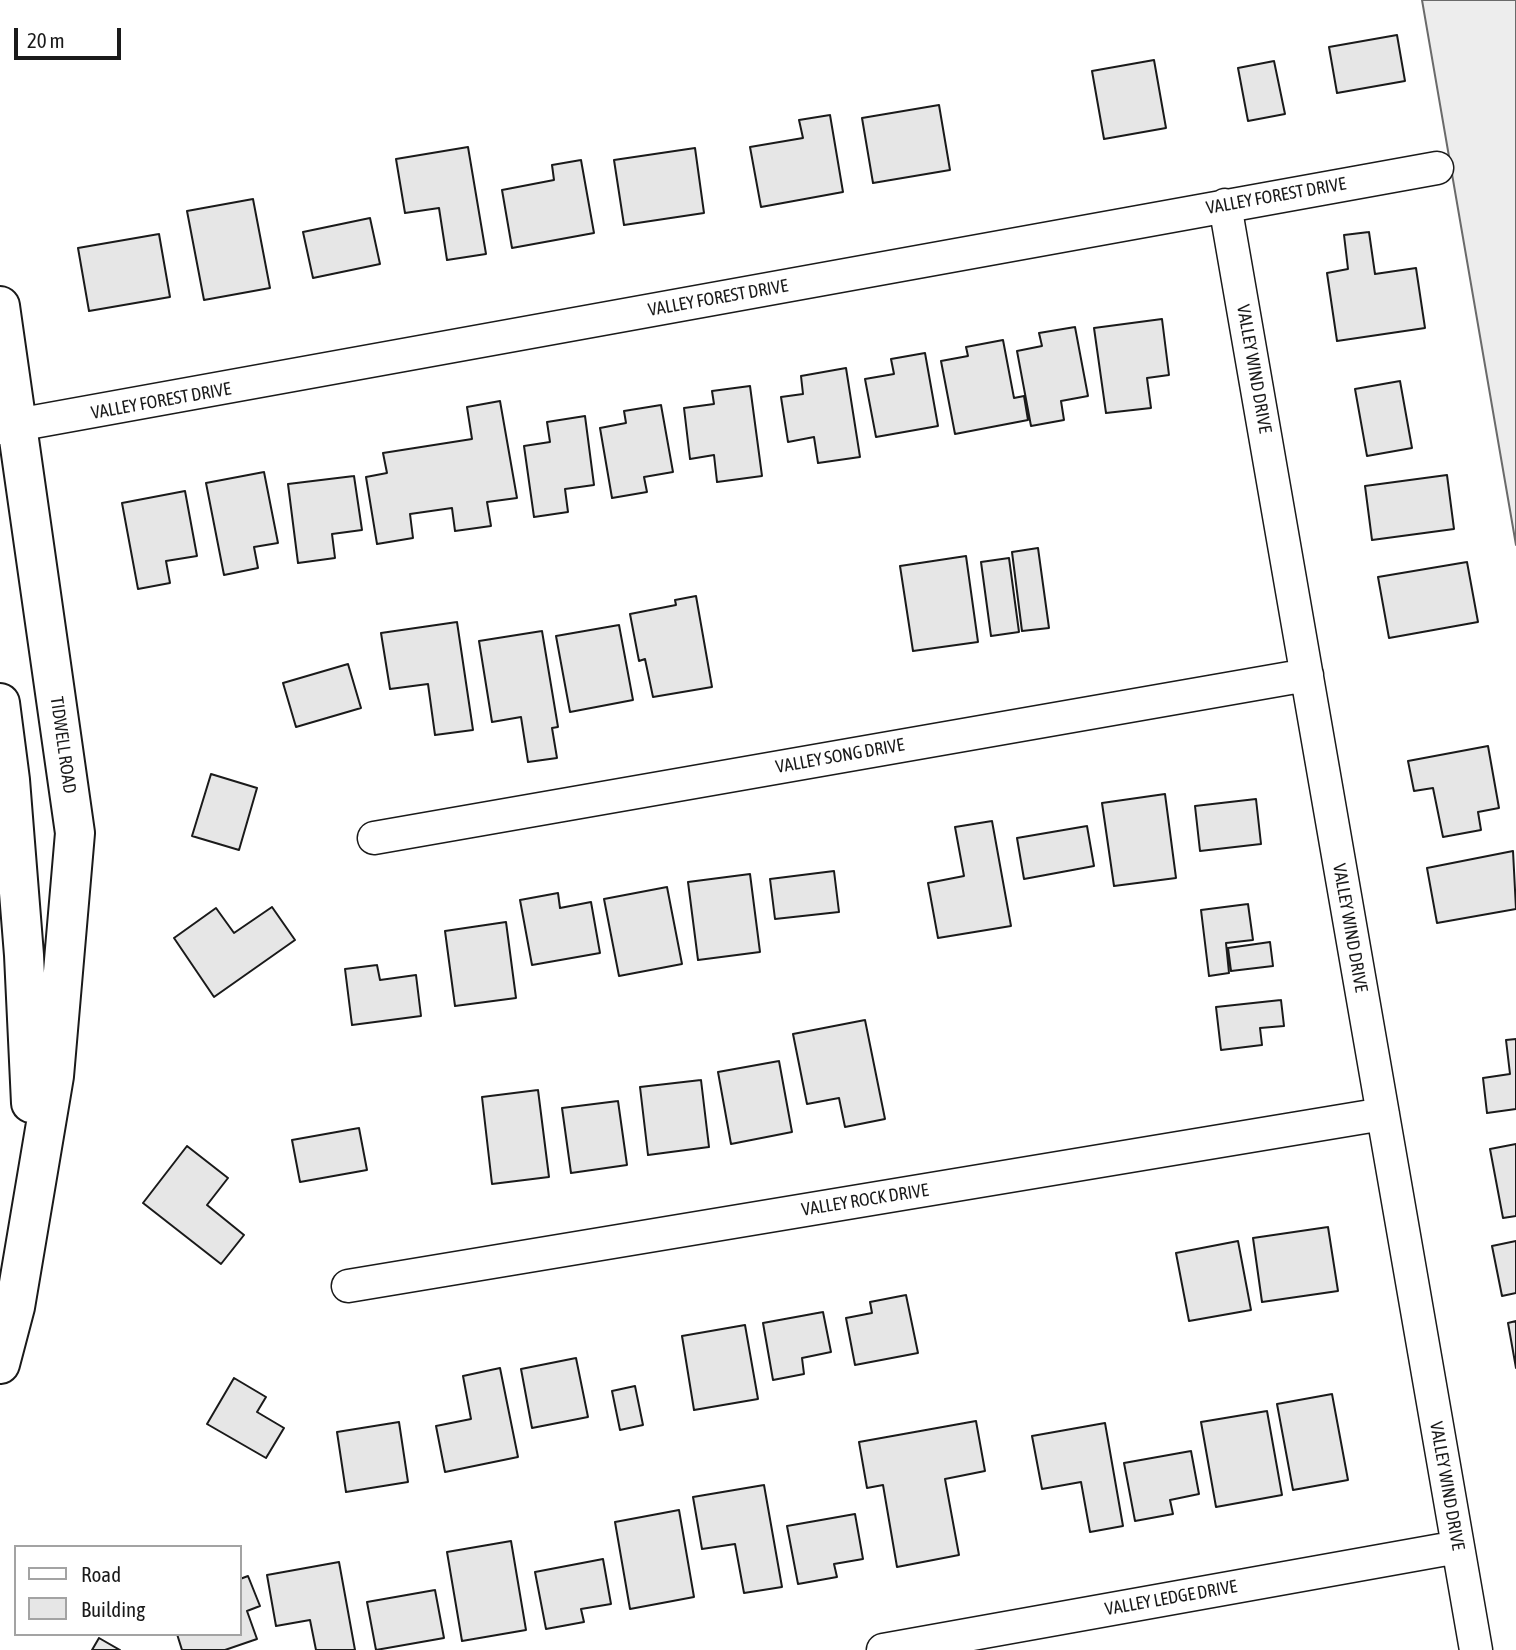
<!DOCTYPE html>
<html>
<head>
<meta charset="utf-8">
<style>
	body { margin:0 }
	#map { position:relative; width:1516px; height:1650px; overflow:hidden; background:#fff; font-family:"Asap Condensed",sans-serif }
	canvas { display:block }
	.legend { position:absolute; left:14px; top:1545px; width:228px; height:91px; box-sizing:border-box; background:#fff; border:2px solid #a3a3a3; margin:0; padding:9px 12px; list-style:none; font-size:21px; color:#1a1a1a }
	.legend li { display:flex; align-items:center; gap:14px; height:35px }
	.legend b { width:35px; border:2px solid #a3a3a3 }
	.scale { position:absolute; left:14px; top:28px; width:107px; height:32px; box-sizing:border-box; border:4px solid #1a1a1a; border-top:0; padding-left:9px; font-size:21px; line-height:24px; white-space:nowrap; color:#1a1a1a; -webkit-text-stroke:5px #fff; paint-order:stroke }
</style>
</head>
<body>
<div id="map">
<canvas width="1516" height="1650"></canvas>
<ul class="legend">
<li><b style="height:9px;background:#fff"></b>Road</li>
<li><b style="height:19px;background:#e6e6e6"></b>Building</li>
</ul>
<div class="scale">20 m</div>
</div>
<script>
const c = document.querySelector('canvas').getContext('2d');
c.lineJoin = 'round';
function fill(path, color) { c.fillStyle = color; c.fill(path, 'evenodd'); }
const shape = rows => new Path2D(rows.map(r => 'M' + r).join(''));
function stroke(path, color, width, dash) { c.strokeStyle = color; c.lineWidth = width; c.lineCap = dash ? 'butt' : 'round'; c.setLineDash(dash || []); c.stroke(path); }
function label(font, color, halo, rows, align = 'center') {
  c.font = font + ' "Asap Condensed",sans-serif'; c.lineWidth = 5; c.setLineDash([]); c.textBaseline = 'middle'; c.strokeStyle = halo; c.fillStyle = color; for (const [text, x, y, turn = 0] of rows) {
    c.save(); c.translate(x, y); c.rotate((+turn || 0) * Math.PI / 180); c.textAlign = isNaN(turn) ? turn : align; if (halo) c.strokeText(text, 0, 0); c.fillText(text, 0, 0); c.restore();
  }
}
const built = shape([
	[1422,0,1516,0,1516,545,1422,0]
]);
const building = shape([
	[1397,35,1405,81,1337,93,1329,47,1397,35],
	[1154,60,1166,128,1104,139,1092,71,1154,60],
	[1274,61,1285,114,1248,121,1238,68,1274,61],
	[939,105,950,170,873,183,862,118,939,105],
	[830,115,843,192,761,207,750,147,803,138,799,120,830,115],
	[468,147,486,254,447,260,439,208,405,213,396,159,468,147],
	[695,148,704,213,624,225,614,160,695,148],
	[581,160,594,233,512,248,502,190,554,180,552,165,581,160],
	[253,199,270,288,204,300,187,211,253,199],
	[370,218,380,264,313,278,303,232,370,218],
	[1369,232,1375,274,1416,268,1425,328,1337,341,1327,273,1348,269,1344,235,1369,232],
	[159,234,170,297,89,311,78,248,159,234],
	[1162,319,1169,375,1147,378,1151,408,1106,413,1094,328,1162,319],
	[1075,327,1088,396,1061,401,1064,420,1031,426,1017,351,1042,346,1039,333,1075,327],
	[1003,340,1014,398,1024,396,1028,420,955,434,941,361,968,356,966,347,1003,340],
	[925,353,938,426,876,437,865,379,894,374,891,359,925,353],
	[846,368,860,457,818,463,814,437,788,442,781,397,803,394,801,376,846,368],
	[1400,381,1412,448,1367,456,1355,389,1400,381],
	[750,386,762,476,717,482,714,455,690,459,684,408,714,404,712,391,750,386],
	[500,401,517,498,487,502,491,526,455,531,452,508,410,514,413,538,377,544,366,477,387,473,383,453,472,439,467,407,500,401],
	[661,405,673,472,644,477,647,492,612,498,600,428,626,423,624,411,661,405],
	[585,416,594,485,565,489,568,512,534,517,524,446,550,442,547,422,585,416],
	[264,472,278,543,254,547,258,568,224,575,206,483,264,472],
	[1447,475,1454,529,1372,540,1365,486,1447,475],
	[354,476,362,530,332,534,335,558,298,563,288,484,354,476],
	[185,491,197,556,166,561,170,583,138,589,122,503,185,491],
	[1038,548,1049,628,1022,631,1012,552,1038,548],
	[966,556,978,642,913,651,900,566,966,556],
	[1009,558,1019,632,991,636,981,562,1009,558],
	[1467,562,1478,622,1389,638,1378,577,1467,562],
	[696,596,712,687,653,697,645,659,639,661,630,614,676,605,675,600,696,596],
	[457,622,473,730,435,735,428,684,390,689,381,633,457,622],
	[619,625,633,700,570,712,556,636,619,625],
	[542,631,558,727,552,728,557,758,528,762,521,717,492,722,479,641,542,631],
	[348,664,361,708,296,727,283,683,348,664],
	[1488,746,1499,808,1478,812,1481,830,1443,837,1433,788,1414,791,1408,761,1488,746],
	[211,774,257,788,239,850,192,836,211,774],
	[1165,794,1176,878,1114,886,1102,803,1165,794],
	[1256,799,1261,844,1200,851,1195,806,1256,799],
	[992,821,1011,926,938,938,928,883,964,876,955,827,992,821],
	[1087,826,1094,866,1024,879,1017,838,1087,826],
	[1513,851,1516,909,1437,923,1427,868,1513,851],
	[834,871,839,912,775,919,770,879,834,871],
	[750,874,760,952,698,960,688,882,750,874],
	[667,887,682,964,619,976,604,899,667,887],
	[558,893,560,908,591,902,600,953,532,965,520,900,558,893],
	[1248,904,1253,940,1226,943,1229,973,1209,976,1201,910,1248,904],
	[272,907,295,940,214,997,174,938,216,908,234,933,272,907],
	[506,922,516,998,455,1006,445,931,506,922],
	[1270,942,1273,966,1231,971,1228,948,1270,942],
	[377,965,380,980,416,975,421,1016,352,1025,345,969,377,965],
	[1281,1000,1284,1026,1260,1028,1262,1045,1221,1050,1216,1007,1281,1000],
	[865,1020,885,1119,845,1127,839,1098,807,1104,793,1034,865,1020],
	[1516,1039,1516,1109,1487,1113,1483,1078,1510,1074,1506,1040,1516,1039],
	[779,1061,792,1132,731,1144,718,1072,779,1061],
	[701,1080,709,1147,648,1155,640,1087,701,1080],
	[538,1090,549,1177,492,1184,482,1097,538,1090],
	[618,1101,627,1165,571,1173,562,1108,618,1101],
	[359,1128,367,1170,300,1182,292,1140,359,1128],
	[1516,1144,1516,1216,1503,1218,1490,1149,1516,1144],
	[187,1146,228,1178,207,1205,244,1235,221,1264,143,1203,187,1146],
	[1328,1227,1338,1291,1262,1302,1253,1238,1328,1227],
	[1238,1241,1251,1310,1189,1321,1176,1253,1238,1241],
	[1516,1241,1516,1293,1502,1296,1492,1246,1516,1241],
	[906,1295,918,1353,855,1365,846,1318,872,1313,870,1302,906,1295],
	[823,1312,831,1352,802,1358,804,1374,773,1380,763,1323,823,1312],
	[1516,1321,1516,1368,1508,1323,1516,1321],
	[745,1325,758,1399,694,1410,682,1336,745,1325],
	[576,1358,588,1417,532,1428,521,1369,576,1358],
	[500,1368,518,1457,445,1472,436,1426,471,1419,463,1376,500,1368],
	[234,1378,266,1397,257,1412,284,1428,266,1458,207,1424,234,1378],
	[635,1386,643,1425,620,1430,612,1391,635,1386],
	[1332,1394,1348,1480,1293,1490,1277,1404,1332,1394],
	[1267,1411,1282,1495,1216,1507,1201,1422,1267,1411],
	[976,1421,985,1471,945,1479,959,1555,897,1567,883,1485,867,1488,859,1442,976,1421],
	[399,1422,408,1482,346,1492,337,1432,399,1422],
	[1105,1423,1123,1526,1090,1532,1081,1482,1042,1489,1032,1436,1105,1423],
	[1191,1451,1199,1494,1170,1500,1173,1514,1135,1521,1124,1463,1191,1451],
	[764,1485,782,1587,744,1593,735,1544,702,1549,693,1497,764,1485],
	[679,1510,694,1597,630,1609,615,1522,679,1510],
	[855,1514,863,1559,834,1564,837,1577,798,1584,787,1526,855,1514],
	[511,1541,526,1630,462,1641,447,1552,511,1541],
	[603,1559,611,1604,581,1609,584,1622,546,1629,535,1572,603,1559],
	[339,1562,355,1650,316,1650,310,1620,276,1626,267,1575,339,1562],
	[248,1576,260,1606,247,1611,257,1639,225,1650,182,1650,177,1634,240,1634,240,1579,248,1576],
	[435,1590,444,1638,376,1650,367,1602,435,1590],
	[99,1638,120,1650,92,1650,99,1638]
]);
const minor = shape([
	[1225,205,1476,1650],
	[0,428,1437,168],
	[374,838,1307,675],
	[348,1286,1383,1114],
	[883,1650,1458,1547]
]);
const secondary = shape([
	[0,306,75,833,54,1076,15,1307,0,1364],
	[0,703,10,780,24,955,31,1103]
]);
const streetNames = [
	["VALLEY FOREST DRIVE",1276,196,-10],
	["VALLEY FOREST DRIVE",718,298,-10],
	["VALLEY WIND DRIVE",1254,369,80],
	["VALLEY FOREST DRIVE",161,401,-10],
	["TIDWELL ROAD",63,745,82],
	["VALLEY SONG DRIVE",840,756,-10],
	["VALLEY WIND DRIVE",1350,928,80],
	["VALLEY ROCK DRIVE",865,1200,-9],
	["VALLEY WIND DRIVE",1447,1486,80],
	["VALLEY LEDGE DRIVE",1171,1598,-10]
];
fill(built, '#ededed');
stroke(built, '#6a6a6a', 2);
fill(building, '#e6e6e6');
stroke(building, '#1a1a1a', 2);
stroke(minor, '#1a1a1a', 35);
stroke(secondary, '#1a1a1a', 42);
stroke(minor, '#fff', 32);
stroke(secondary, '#fff', 38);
label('18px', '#1a1a1a', '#fff', streetNames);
</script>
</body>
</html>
